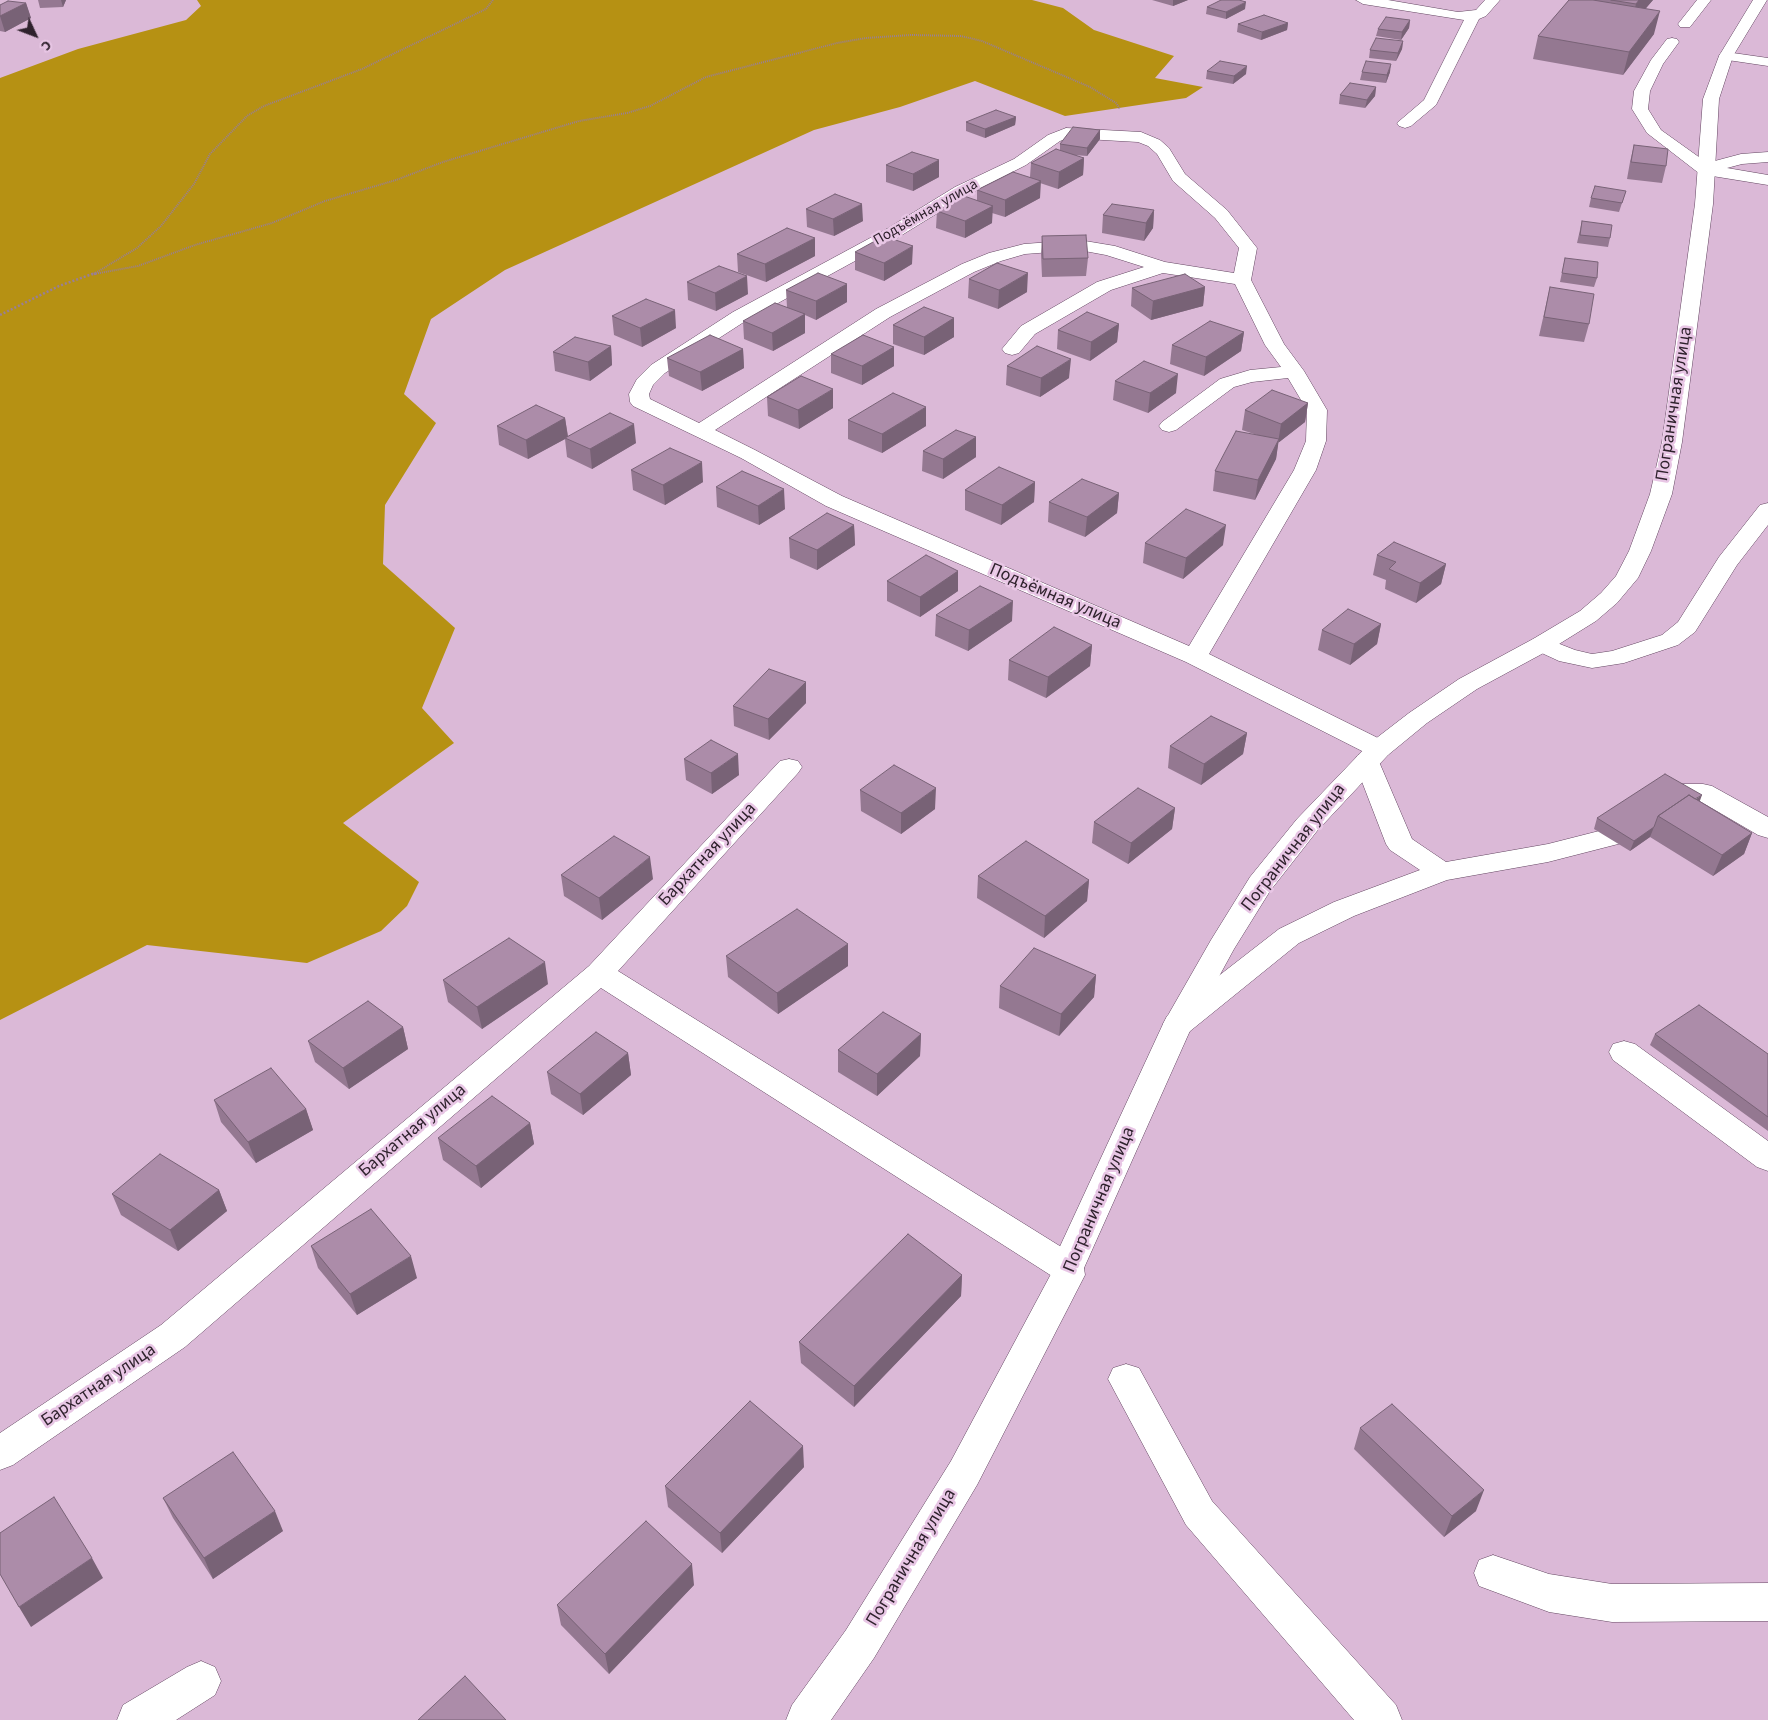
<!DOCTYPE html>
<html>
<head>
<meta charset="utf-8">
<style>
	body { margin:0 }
	#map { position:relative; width:1768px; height:1720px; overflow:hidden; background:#dbb9d7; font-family:"Source Sans 3",sans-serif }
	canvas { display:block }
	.north { position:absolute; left:10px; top:10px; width:50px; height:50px; -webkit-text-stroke:4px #e8c6e5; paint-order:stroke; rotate:133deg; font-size:14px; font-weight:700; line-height:20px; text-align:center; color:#2f222d }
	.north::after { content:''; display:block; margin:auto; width:18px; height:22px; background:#2f222d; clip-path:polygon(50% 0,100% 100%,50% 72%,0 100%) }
</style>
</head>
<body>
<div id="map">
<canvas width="1768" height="1720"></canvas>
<div class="north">С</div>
</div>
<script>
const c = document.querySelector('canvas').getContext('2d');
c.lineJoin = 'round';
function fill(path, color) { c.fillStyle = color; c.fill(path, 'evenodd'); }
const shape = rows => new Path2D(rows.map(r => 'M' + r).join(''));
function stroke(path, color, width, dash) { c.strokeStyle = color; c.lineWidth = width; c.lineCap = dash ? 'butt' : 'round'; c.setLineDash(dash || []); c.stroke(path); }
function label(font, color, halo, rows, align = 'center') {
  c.font = font + ' "Source Sans 3",sans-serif'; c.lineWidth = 5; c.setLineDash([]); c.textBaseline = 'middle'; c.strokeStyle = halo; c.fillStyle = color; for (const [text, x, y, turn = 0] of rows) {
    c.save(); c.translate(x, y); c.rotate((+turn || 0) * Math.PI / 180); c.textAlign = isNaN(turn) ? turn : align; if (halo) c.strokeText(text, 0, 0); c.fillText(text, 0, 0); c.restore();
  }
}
const forest = shape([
	[197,0,1032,0,1063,8,1094,30,1174,56,1155,78,1203,87,1186,98,1065,116,975,81,900,107,814,130,505,270,431,319,404,394,436,423,385,505,383,564,455,628,422,708,454,743,343,823,419,882,407,906,381,931,307,963,147,945,0,1020,0,78,78,49,186,20,201,6]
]);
const pathFar1 = shape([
	[94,274,138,266,195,245,272,223,325,201,396,180,443,162,579,121,627,113,650,106,706,77,837,43,866,38,911,35,961,36,982,41,1090,87,1116,103,1120,109],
	[92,275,137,248,161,226,194,184,210,154,247,116,264,106,362,69,486,9,493,0]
]);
const path = shape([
	[94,274,98,273],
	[0,315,59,286,95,273]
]);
const minor = shape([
	[1356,0,1388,0,1458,12,1476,10,1485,0,1500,0,1486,16,1479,19,1436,105,1411,126,1405,128,1399,126,1397,123,1424,100,1464,20,1363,4,1356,0],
	[1697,0,1711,0,1690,27,1680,27,1678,24,1697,0],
	[1672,38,1677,39,1679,42,1663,64,1650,91,1648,109,1661,130,1710,165,1711,162,1741,154,1768,152,1768,162,1742,164,1727,168,1768,175,1768,185,1700,174,1647,133,1632,109,1634,91,1651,60,1667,39,1672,38],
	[1726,52,1768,58,1768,66,1721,59,1719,56,1721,53,1726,52],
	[1066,128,1141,132,1160,140,1169,148,1185,174,1227,210,1257,248,1251,280,1284,344,1304,371,1327,410,1326,441,1316,470,1209,654,1388,743,1392,749,1388,755,1377,757,1412,839,1446,862,1548,844,1603,830,1671,786,1680,784,1703,784,1712,786,1768,817,1768,838,1758,835,1698,800,1686,800,1622,843,1548,862,1447,880,1354,916,1299,943,1189,1032,1178,1035,1167,1032,1163,1024,1167,1016,1279,929,1334,902,1420,870,1390,850,1386,844,1354,761,1358,755,1366,753,1186,662,826,506,741,458,633,406,630,402,629,394,637,379,651,365,733,312,885,230,955,187,1014,159,1048,135,1066,128],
	[1068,138,1138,142,1148,146,1157,154,1173,181,1215,218,1239,248,1234,273,1165,262,1115,246,1079,240,1024,244,989,253,962,264,876,309,699,423,650,399,649,394,653,385,665,373,747,320,897,238,967,195,1026,165,1060,141,1068,138],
	[1079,250,1106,255,1144,267,1097,282,1021,326,1002,349,1005,353,1012,355,1019,353,1035,334,1111,290,1163,273,1235,284,1265,345,1281,367,1250,370,1220,379,1162,422,1159,426,1162,430,1169,432,1176,430,1234,387,1252,382,1288,378,1307,410,1306,441,1294,470,1189,646,842,496,755,450,715,430,890,317,974,272,1001,261,1025,254,1079,250],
	[1768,503,1768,525,1737,565,1695,632,1678,645,1624,663,1592,668,1559,661,1533,649,1530,644,1533,639,1542,637,1575,650,1592,654,1612,651,1662,635,1678,622,1719,557,1760,505,1768,503],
	[789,759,798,761,802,767,798,773,618,971,1079,1258,1084,1268,1079,1278,1067,1282,1055,1278,601,988,185,1347,13,1465,0,1470,0,1433,161,1325,589,966,780,761,789,759],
	[1624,1041,1635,1044,1768,1141,1768,1171,1757,1167,1613,1060,1609,1052,1613,1044,1624,1041],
	[1126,1364,1139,1368,1212,1501,1396,1705,1402,1720,1354,1720,1186,1525,1108,1379,1113,1368,1126,1364],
	[1493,1555,1549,1574,1612,1584,1768,1583,1768,1621,1612,1622,1549,1612,1479,1586,1474,1573,1479,1560,1493,1555],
	[201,1661,215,1667,221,1681,215,1695,176,1720,117,1720,123,1705,187,1667,201,1661]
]);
const major = shape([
	[1753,0,1767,0,1733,56,1719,99,1713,204,1682,442,1672,494,1651,551,1638,578,1617,603,1596,621,1551,649,1477,689,1427,723,1388,755,1317,831,1270,891,1234,949,1193,1024,1084,1268,1085,1275,977,1485,874,1658,831,1720,786,1720,792,1705,846,1630,951,1461,1051,1274,1050,1268,1163,1024,1211,940,1250,877,1297,819,1370,743,1409,713,1459,679,1533,639,1580,611,1601,593,1616,576,1629,551,1650,494,1662,442,1695,204,1703,99,1719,56,1753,0]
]);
const wall = shape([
	[38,0,66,0,63,7,40,8],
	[1152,0,1188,0,1173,6],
	[1569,0,1653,0,1645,9,1654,34,1623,75,1533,59,1538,36],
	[26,3,31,18,5,32,0,31,0,5],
	[1207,7,1245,9,1226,19,1206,14],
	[1410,20,1409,28,1401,40,1376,36,1378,29],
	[1288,23,1287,30,1261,40,1237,32,1238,24],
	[1403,41,1402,49,1396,61,1369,58,1370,50],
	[1207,71,1246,74,1233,84,1206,79],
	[1362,72,1390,72,1386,83,1360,80],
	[1376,87,1375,96,1365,108,1339,104,1340,95],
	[1016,117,1015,125,985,138,966,131,966,122],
	[1100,130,1100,139,1087,156,1074,155,1084,158,1083,175,1058,189,1040,183,1040,198,1005,217,992,213,992,223,965,238,936,228,937,211,977,200,977,190,1030,177,1031,163,1060,150,1060,144],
	[1634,145,1666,166,1662,183,1627,179,1630,162],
	[886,165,939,177,913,191,886,182],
	[1626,191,1619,212,1589,207,1591,198],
	[806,209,863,221,834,236,807,227],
	[1154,210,1153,228,1144,241,1102,233,1103,215],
	[1582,221,1610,238,1608,247,1577,243],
	[1042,236,1088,258,1086,276,1042,277,1041,254],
	[855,252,912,264,884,281,855,270],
	[737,254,815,256,766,282,738,272],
	[1565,258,1597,278,1594,287,1560,282],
	[969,279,1027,292,998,309,968,298],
	[687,282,748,294,716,311,688,300],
	[1205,287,1203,306,1151,320,1131,306,1132,288],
	[1550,287,1589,324,1584,342,1539,336],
	[786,290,847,302,816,320,805,315,805,333,773,351,744,339,743,321,787,307],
	[612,316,676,328,642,347,614,335],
	[954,318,954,337,924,355,893,344,893,325],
	[1119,324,1117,342,1090,361,1057,349,1058,330],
	[1244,332,1241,351,1204,376,1170,364,1172,345],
	[611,346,612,365,590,381,555,371,553,352],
	[894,347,894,366,862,385,831,373,831,354],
	[743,349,744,368,702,391,669,376,667,358],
	[1007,366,1069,378,1040,397,1006,385],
	[1115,381,1176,393,1148,413,1113,400],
	[767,397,833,408,799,429,768,416],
	[1308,403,1305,422,1278,443,1276,459,1255,500,1213,491,1215,471,1257,435,1242,430,1245,410],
	[565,418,568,436,636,443,592,469,567,457,565,439,528,459,499,445,497,426],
	[848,420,926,426,882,453,848,439],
	[976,437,976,457,943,479,922,471,923,451],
	[631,470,703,482,665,505,633,490],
	[1035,482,1034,502,1001,525,965,510,965,490],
	[716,487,785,509,759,525,717,507],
	[1119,493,1117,513,1085,537,1048,522,1049,502],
	[854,525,855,545,817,570,790,558,789,538],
	[1145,543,1223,545,1183,579,1143,563],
	[1377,555,1446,564,1441,584,1416,603,1385,589,1386,580,1373,575],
	[958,571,958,591,920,617,887,601,887,581],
	[936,615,1012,621,968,651,935,636],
	[1381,624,1377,644,1350,665,1318,650,1322,630],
	[1092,645,1090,666,1046,698,1008,680,1009,660],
	[806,682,806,703,769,740,734,726,733,706],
	[1247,733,1243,754,1201,785,1168,768,1170,746],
	[684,759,739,775,712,794,686,780],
	[860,790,935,809,901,834,861,811],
	[1699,802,1752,833,1744,854,1713,876,1650,837,1630,851,1594,829,1597,818],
	[1175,808,1172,829,1128,864,1092,843,1094,822],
	[561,875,653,879,602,920,564,896],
	[978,876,1089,880,1087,901,1044,938,977,898],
	[848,944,848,966,778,1014,728,977,726,956],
	[1096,975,1094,997,1059,1036,999,1008,1000,986],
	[443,980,548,984,482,1029,448,1002],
	[403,1027,408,1049,349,1089,315,1062,308,1041],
	[921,1034,920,1056,877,1096,838,1072,838,1050],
	[1655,1034,1768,1054,1768,1131,1650,1045],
	[628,1053,631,1075,583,1115,551,1094,547,1072],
	[214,1100,306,1109,313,1130,256,1163,221,1122],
	[530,1123,534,1144,481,1188,443,1160,438,1138],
	[219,1190,227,1211,178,1251,121,1215,112,1194],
	[311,1246,417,1278,357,1315,318,1268],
	[962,1275,961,1296,854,1407,801,1363,799,1342],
	[1360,1428,1476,1511,1444,1537,1354,1449],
	[804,1467,722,1553,668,1507,665,1486],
	[163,1498,283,1531,213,1579,173,1518],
	[694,1585,609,1674,561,1625,557,1605]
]);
const shadedWall = shape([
	[61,0,66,0,63,7],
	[1173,0,1188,0,1173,6],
	[1639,0,1653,0,1630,27,1636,4],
	[1246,2,1245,9,1226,19,1226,12],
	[26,3,31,18,5,32,0,16],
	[1660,11,1654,34,1623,75,1629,52],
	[1410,20,1409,28,1401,40,1402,32],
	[1288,23,1287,30,1261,40,1262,32],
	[1403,41,1402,49,1396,61,1398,53],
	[1391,64,1390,72,1386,83,1387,75],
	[1247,66,1246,74,1233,84,1234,76],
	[1376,87,1375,96,1365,108,1367,100],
	[1016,117,1015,125,985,138,985,129],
	[1100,130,1100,139,1087,156,1087,148],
	[1084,158,1083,175,1058,189,1059,172],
	[939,160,939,177,913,191,913,174],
	[1041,181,1040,198,1005,217,1005,200],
	[862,204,863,221,834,236,833,219],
	[993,206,992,223,965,238,965,221],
	[1154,210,1153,228,1144,241,1146,223],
	[815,238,815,256,766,282,765,264],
	[913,246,912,264,884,281,884,263],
	[1028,273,1027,292,998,309,999,290],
	[747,276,748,294,716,311,715,293],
	[847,284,847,302,816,320,816,301],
	[1205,287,1203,306,1151,320,1153,301],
	[675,310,676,328,642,347,640,328],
	[805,314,805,333,773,351,772,333],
	[954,318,954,337,924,355,924,337],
	[1119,324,1117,342,1090,361,1091,342],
	[1244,332,1241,351,1204,376,1206,357],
	[611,346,612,365,590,381,588,362],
	[894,347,894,366,862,385,862,366],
	[743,349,744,368,702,391,700,372],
	[1071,359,1069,378,1040,397,1041,378],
	[1178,374,1176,393,1148,413,1150,393],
	[833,389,833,408,799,429,798,410],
	[1308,403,1305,422,1278,443,1281,424],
	[926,407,926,426,882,453,882,434],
	[565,418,568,438,565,438,565,439,528,459,526,440],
	[634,424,636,443,592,469,590,449],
	[976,437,976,457,943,479,943,459],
	[1279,439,1276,459,1255,500,1258,480],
	[702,462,703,482,665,505,663,485],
	[1035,482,1034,502,1001,525,1002,505],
	[784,489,785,509,759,525,758,506],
	[1119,493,1117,513,1085,537,1087,517],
	[854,525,855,545,817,570,817,550],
	[1226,525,1223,545,1183,579,1186,558],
	[1446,564,1441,584,1416,603,1420,583],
	[958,571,958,591,920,617,920,597],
	[1013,601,1012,621,968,651,969,630],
	[1381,624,1377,644,1350,665,1354,644],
	[1092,645,1090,666,1046,698,1048,677],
	[806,682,806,703,769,740,768,719],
	[1247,733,1243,754,1201,785,1204,764],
	[738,754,739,775,712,794,711,773],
	[936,788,935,809,901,834,901,813],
	[1702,795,1698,806,1664,820],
	[1175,808,1172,829,1128,864,1131,843],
	[1654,827,1650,837,1630,851,1634,841],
	[1752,833,1744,854,1713,876,1722,855],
	[650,857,653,879,602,920,599,898],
	[1089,880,1087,901,1044,938,1045,916],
	[848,944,848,966,778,1014,777,993],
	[545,962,548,984,482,1029,477,1007],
	[1096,975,1094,997,1059,1036,1061,1014],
	[403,1027,408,1049,349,1089,343,1068],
	[921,1034,920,1056,877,1096,877,1074],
	[628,1053,631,1075,583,1115,580,1094],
	[306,1109,313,1130,256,1163,248,1142],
	[530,1123,534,1144,481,1188,476,1166],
	[219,1190,227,1211,178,1251,170,1230],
	[411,1256,417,1278,357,1315,350,1294],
	[962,1275,961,1296,854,1407,854,1386],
	[803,1446,804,1467,722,1553,720,1533],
	[1484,1490,1476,1511,1444,1537,1452,1516],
	[275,1511,283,1531,213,1579,204,1558],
	[92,1558,103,1578,31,1627,19,1607],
	[692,1564,694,1585,609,1674,605,1654]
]);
const building = shape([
	[1221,0,1239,0,1246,2,1226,12,1207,7,1221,0],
	[1569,0,1593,0,1660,11,1629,52,1538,36,1569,0],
	[1611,0,1639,0,1636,4,1611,0],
	[8,1,26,3,0,16,0,5,8,1],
	[1264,15,1288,23,1262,32,1238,24,1264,15],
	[1386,17,1410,20,1402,32,1378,29,1386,17],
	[1376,38,1403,41,1398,53,1370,50,1376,38],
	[1220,61,1247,66,1234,76,1207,71,1220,61],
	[1366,61,1391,64,1387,75,1362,72,1366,61],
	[1350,83,1376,87,1367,100,1340,95,1350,83],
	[996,110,1016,117,985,129,966,122,996,110],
	[1073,127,1100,130,1087,148,1060,144,1073,127],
	[1634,145,1668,149,1666,166,1631,162,1634,145],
	[1056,149,1084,158,1059,172,1031,163,1056,149],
	[912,152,939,160,913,174,886,165,912,152],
	[1013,172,1041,181,1005,200,977,190,1013,172],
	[1595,186,1626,191,1622,203,1591,198,1595,186],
	[835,194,862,204,833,219,806,209,835,194],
	[964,196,993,206,965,221,937,211,964,196],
	[1112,204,1154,210,1146,223,1103,215,1112,204],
	[1582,221,1612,225,1610,238,1580,235,1582,221],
	[787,228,815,238,765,264,737,254,787,228],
	[1086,235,1088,258,1043,259,1042,236,1086,235],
	[884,236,913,246,884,263,855,252,884,236],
	[1565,258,1598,262,1597,278,1562,273,1565,258],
	[997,263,1028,273,999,290,969,279,997,263],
	[719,266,747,276,715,293,687,282,719,266],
	[818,273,847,284,816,301,786,290,818,273],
	[1185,274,1205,287,1153,301,1132,288,1185,274],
	[1550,287,1594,294,1589,324,1544,317,1550,287],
	[646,299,675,310,640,328,612,316,646,299],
	[775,303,805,314,772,333,743,321,775,303],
	[924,307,954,318,924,337,893,325,924,307],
	[1087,312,1119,324,1091,342,1058,330,1087,312],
	[1210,321,1244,332,1206,357,1172,345,1210,321],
	[710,335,743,349,700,372,667,358,710,335],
	[863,335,894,347,862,366,831,354,863,335],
	[575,337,611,346,588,362,553,352,575,337],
	[1037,346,1071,359,1041,378,1007,366,1037,346],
	[1144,361,1178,374,1150,393,1115,381,1144,361],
	[801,376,833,389,798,410,767,397,801,376],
	[1272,390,1308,403,1281,424,1245,410,1272,390],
	[893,393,926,407,882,434,848,420,893,393],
	[536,405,565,418,526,440,497,426,536,405],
	[610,413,634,424,590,449,565,438,610,413],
	[956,430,976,437,943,459,923,451,956,430],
	[1236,431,1279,439,1258,480,1215,471,1236,431],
	[670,448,702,462,663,485,631,470,670,448],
	[999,467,1035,482,1002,505,965,490,999,467],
	[742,471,784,489,758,506,716,487,742,471],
	[1082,479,1119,493,1087,517,1049,502,1082,479],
	[1186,509,1226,525,1186,558,1145,543,1186,509],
	[827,513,854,525,817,550,789,538,827,513],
	[1394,542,1446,564,1420,583,1389,569,1396,562,1377,555,1394,542],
	[926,555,958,571,920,597,887,581,926,555],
	[980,586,1013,601,969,630,936,615,980,586],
	[1348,609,1381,624,1354,644,1322,630,1348,609],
	[1054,627,1092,645,1048,677,1009,660,1054,627],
	[769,669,806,682,768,719,733,706,769,669],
	[1211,716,1247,733,1204,764,1170,746,1211,716],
	[711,740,738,754,711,773,684,759,711,740],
	[894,765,936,788,901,813,860,790,894,765],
	[1665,774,1702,795,1695,799,1689,795,1658,816,1654,827,1634,841,1597,818,1665,774],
	[1138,788,1175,808,1131,843,1094,822,1138,788],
	[1689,795,1752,833,1722,855,1658,816,1689,795],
	[614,836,650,857,599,898,561,875,614,836],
	[1026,841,1089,880,1045,916,978,876,1026,841],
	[797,909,848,944,777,993,726,956,797,909],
	[509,938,545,962,477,1007,443,980,509,938],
	[1034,948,1096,975,1061,1014,1000,986,1034,948],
	[368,1001,403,1027,343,1068,308,1041,368,1001],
	[1699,1005,1768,1054,1768,1117,1655,1034,1699,1005],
	[883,1012,921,1034,877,1074,838,1050,883,1012],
	[596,1032,628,1053,580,1094,547,1072,596,1032],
	[271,1068,306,1109,248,1142,214,1100,271,1068],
	[492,1096,530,1123,476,1166,438,1138,492,1096],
	[160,1154,219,1190,170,1230,112,1194,160,1154],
	[371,1209,411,1256,350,1294,311,1246,371,1209],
	[908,1234,962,1275,854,1386,799,1342,908,1234],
	[750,1401,803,1446,720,1533,665,1486,750,1401],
	[1392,1404,1484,1490,1452,1516,1360,1428,1392,1404],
	[233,1452,275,1511,204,1558,163,1498,233,1452],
	[54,1497,92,1558,19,1607,0,1574,0,1533,54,1497],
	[646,1521,692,1564,605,1654,557,1605,646,1521],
	[465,1676,506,1720,418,1720,465,1676]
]);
const farStreetnames = [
	["Подъёмная улица",926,213,-30]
];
const streetNames = [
	["Пограничная улица",1675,404,-81],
	["Подъёмная улица",1055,597,23],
	["Пограничная улица",1294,848,-52],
	["Бархатная улица",708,855,-47],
	["Бархатная улица",413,1131,-40],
	["Пограничная улица",1100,1200,-67],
	["Бархатная улица",99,1386,-34],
	["Пограничная улица",912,1558,-59]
];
fill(forest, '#b69113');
stroke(minor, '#634661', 1);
stroke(major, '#634661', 1);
stroke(pathFar1, '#997f96', 2, [1, 1]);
stroke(path, '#997f96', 2.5, [2, 2]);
fill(minor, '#fff');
fill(major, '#fff');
fill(wall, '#947891');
fill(shadedWall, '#786276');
fill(building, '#ac8ca9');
stroke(building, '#786276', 1);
label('15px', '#2f222d', '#e8c6e5', farStreetnames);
label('18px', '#2f222d', '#e8c6e5', streetNames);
</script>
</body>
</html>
